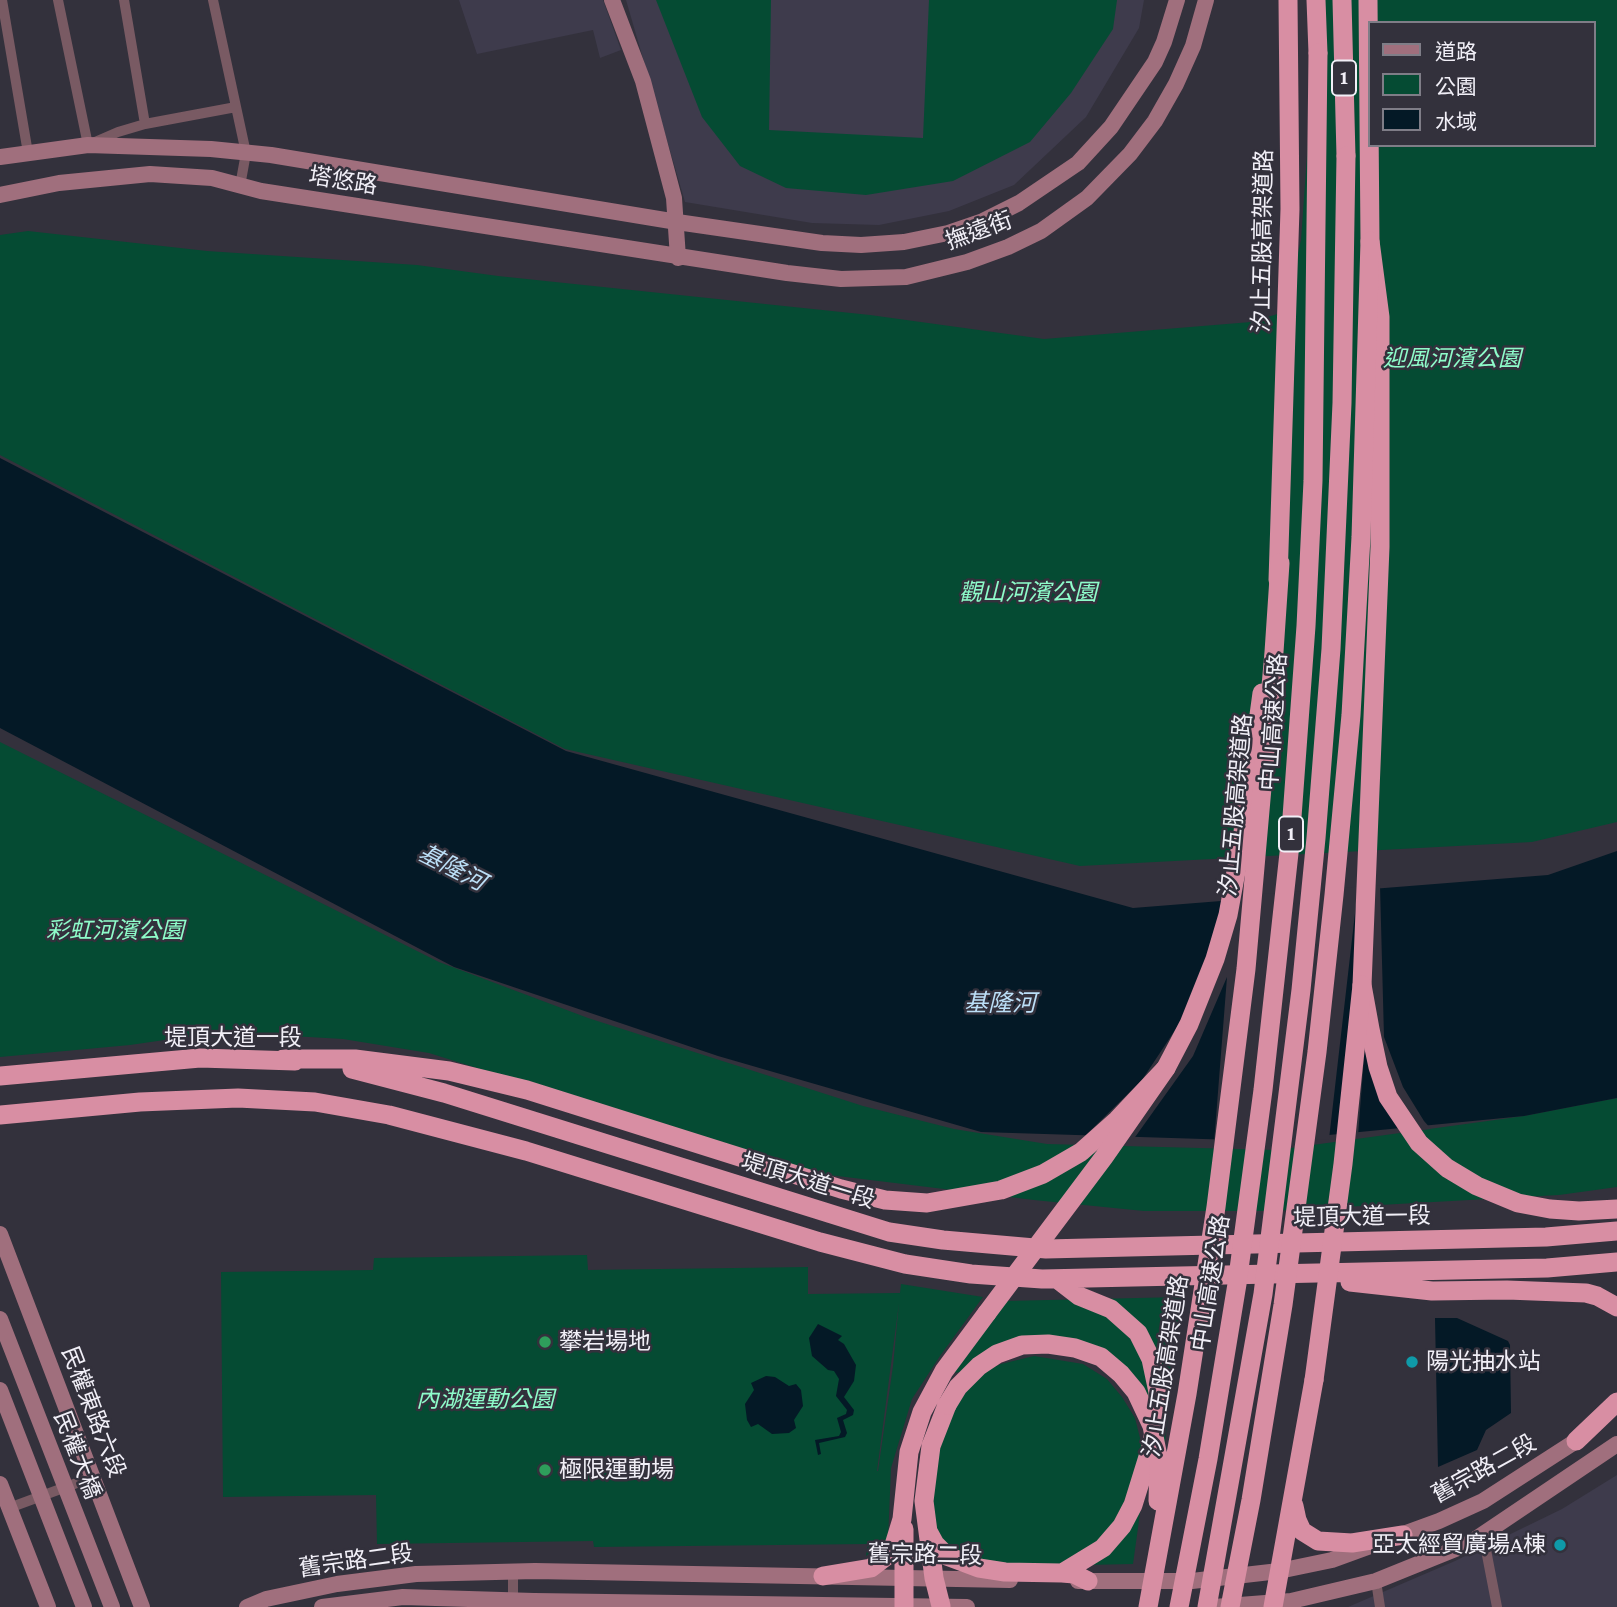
<!DOCTYPE html>
<html>
<head>
<meta charset="utf-8">
<style>
	body { margin:0 }
	#map { position:relative; width:1617px; height:1607px; overflow:hidden; background:#33313c; font-family:"Crimson Pro","Noto Sans TC",serif }
	canvas { display:block }
	.legend { position:absolute; left:1368px; top:21px; width:228px; height:126px; box-sizing:border-box; background:#33313c; border:2px solid #7f7d87; margin:0; padding:9px 12px; list-style:none; font-size:21px; color:#f1eff7 }
	.legend li { display:flex; align-items:center; gap:14px; height:35px }
	.legend b { width:35px; border:2px solid #7f7d87 }
</style>
</head>
<body>
<div id="map">
<canvas width="1617" height="1607"></canvas>
<ul class="legend">
<li><b style="height:9px;background:#a06f7d"></b>道路</li>
<li><b style="height:19px;background:#054b33"></b>公園</li>
<li><b style="height:19px;background:#041926"></b>水域</li>
</ul>
</div>
<script>
const c = document.querySelector('canvas').getContext('2d');
c.lineJoin = 'round';
function fill(path, color) { c.fillStyle = color; c.fill(path, 'evenodd'); }
const shape = rows => new Path2D(rows.map(r => 'M' + r).join(''));
function stroke(path, color, width, dash) { c.strokeStyle = color; c.lineWidth = width; c.lineCap = dash ? 'butt' : 'round'; c.setLineDash(dash || []); c.stroke(path); }
function label(font, color, halo, rows, align = 'center') {
  c.font = font + ' "Crimson Pro","Noto Sans TC",serif'; c.lineWidth = 5; c.setLineDash([]); c.textBaseline = 'middle'; c.strokeStyle = halo; c.fillStyle = color; for (const [text, x, y, turn = 0] of rows) {
    c.save(); c.translate(x, y); c.rotate((+turn || 0) * Math.PI / 180); c.textAlign = isNaN(turn) ? turn : align; if (halo) c.strokeText(text, 0, 0); c.fillText(text, 0, 0); c.restore();
  }
}
const built = shape([
	[459,0,603,0,621,50,600,58,593,30,477,54],
	[626,0,1144,0,1139,28,1086,117,1014,185,949,211,879,225,812,223,685,202],
	[1617,1475,1617,1607,1348,1607,1455,1561,1562,1509]
]);
const green = shape([
	[656,0,771,0,769,130,923,138,929,0,1117,0,1113,29,1071,93,1030,142,953,181,866,195,786,188,740,166,702,117],
	[1318,0,1617,0,1617,822,1532,842,1080,866,565,749,0,455,0,235,28,231,207,251,417,265,498,276,870,315,1044,339,1251,322,1284,312,1301,240],
	[1370,23,1594,23,1594,145,1370,145],
	[0,742,439,962,588,1018,863,1106,954,1129,1047,1144,1276,1150,1524,1116,1617,1098,1617,1187,1559,1195,1272,1211,1144,1211,1034,1200,813,1173,429,1053,343,1039,275,1035,185,1037,130,1045,0,1057],
	[587,1255,588,1270,808,1267,808,1294,900,1293,901,1284,983,1297,940,1356,912,1399,891,1468,888,1540,866,1556,868,1544,594,1547,593,1541,377,1544,376,1495,223,1497,221,1272,373,1270,374,1258],
	[899,1303,893,1366,878,1471,877,1471],
	[1182,1297,1164,1451,1149,1421,1103,1359,1046,1342,964,1372,947,1373,1004,1301],
	[1034,1356,1083,1364,1107,1379,1122,1397,1135,1418,1141,1442,1145,1477,1133,1564,990,1567,938,1553,927,1497,948,1410,977,1374,1001,1364]
]);
const water = shape([
	[0,458,566,751,1133,908,1548,875,1617,851,1617,1098,1524,1116,1267,1141,981,1132,718,1056,454,967,0,728],
	[1435,1318,1457,1318,1508,1341,1510,1345,1511,1413,1486,1430,1477,1450,1438,1467],
	[818,1324,842,1336,838,1340,844,1344,856,1365,854,1381,844,1397,854,1410,853,1415,843,1420,847,1433,845,1437,819,1443,821,1454,818,1455,815,1440,839,1436,841,1432,837,1418,846,1414,847,1410,836,1396,839,1379,834,1371,828,1370,812,1356,809,1338],
	[766,1376,775,1377,789,1386,796,1384,801,1390,803,1406,794,1420,796,1428,789,1433,772,1434,758,1424,751,1427,747,1420,745,1404,754,1390,751,1383]
]);
const pier = shape([
	[1380,885,1384,1037,1403,1087,1424,1121,1431,1129,1411,1131,1365,1044,1358,1136,1344,1137,1349,1101,1357,896,1329,1139,1267,1144,1214,1143,1227,977,1193,1056,1133,1140,1079,1138,1086,1135,1142,1080,1187,1012,1222,914,1224,897]
]);
const street = shape([
	[2,0,28,153],
	[58,0,88,145,118,132,145,124,236,107],
	[124,0,145,124],
	[213,0,246,153,240,186],
	[9,1508,93,1477],
	[1480,1537,1486,1550,1497,1607],
	[1376,1581,1380,1607],
	[513,1604,513,1572]
]);
const secondary = shape([
	[612,0,643,81,674,198,678,258],
	[0,157,88,145,211,149,271,155,677,222,822,243,861,245,904,242,948,233,983,221,1019,203,1078,163,1111,127,1155,62,1164,42,1177,0],
	[0,195,59,183,150,174,212,178,261,191,787,273,841,279,906,277,967,262,1008,247,1041,231,1087,198,1130,154,1155,121,1176,84,1193,46,1206,0],
	[0,1234,142,1607],
	[0,1484,48,1607],
	[1078,1581,1192,1581,1279,1571,1332,1560,1439,1521,1483,1501,1576,1441],
	[247,1607,266,1599,337,1584,416,1574,535,1571,1010,1580],
	[322,1607,403,1597,534,1601,967,1607],
	[1214,1607,1291,1601,1376,1581,1470,1543,1617,1444]
]);
const highway = shape([
	[1316,0,1318,53],
	[1342,0,1346,156],
	[1368,0,1370,241,1380,317,1380,547,1362,985,1370,1029,1378,1067,1388,1097,1419,1143,1447,1168,1477,1186,1518,1203,1550,1209,1579,1211,1617,1209],
	[1278,580,1290,209,1288,0],
	[283,1059,355,1059,449,1071,527,1090,841,1189,885,1200,927,1203,1001,1190,1043,1174,1081,1152,1117,1120,1166,1068,1189,1024,1215,959,1228,915,1242,839,1262,693],
	[352,1069,444,1093,889,1232,943,1240,1046,1249,1546,1237,1617,1231],
	[0,1076,200,1058,295,1061],
	[0,1115,140,1102,238,1098,315,1102,389,1115,526,1151,820,1242,905,1264,971,1274,1042,1279,1547,1268,1617,1262],
	[1057,1279,1079,1296,1111,1309,1138,1333,1151,1359,1158,1392,1158,1412,1151,1447,1133,1505,1122,1526,1103,1548,1062,1573],
	[1350,1282,1432,1291,1507,1290,1586,1293,1597,1296,1617,1307],
	[1576,1441,1617,1402],
	[1294,1506,1297,1520,1302,1531,1318,1541,1352,1543,1403,1535],
	[929,1533,935,1544,947,1556,979,1568,1005,1572,1062,1573,1074,1574,1088,1581],
	[823,1576,871,1568,888,1555,894,1545,902,1519,909,1452,922,1412,944,1371,987,1313],
	[904,1606,904,1529],
	[941,1606,934,1578,924,1501,931,1446,947,1405],
	[1273,1607,1314,1380]
]);
const secondaryBridge = shape([
	[0,1319,112,1607],
	[0,1390,84,1607]
]);
const highwayBridge = shape([
	[987,1313,1104,1157,1166,1068],
	[1314,1380,1343,1164,1362,985],
	[947,1405,958,1387,979,1366,997,1354,1022,1345,1048,1344,1075,1348,1101,1357,1121,1374,1136,1392,1152,1426,1159,1462,1158,1501],
	[1148,1607,1187,1394,1216,1207,1246,969,1274,652,1280,563],
	[1179,1607,1208,1459,1237,1284,1263,1090,1290,844,1306,626,1313,481,1318,53],
	[1207,1607,1263,1294,1301,990,1316,838,1331,649,1342,403,1346,156],
	[1230,1607,1251,1500,1283,1305,1317,1052,1334,895,1351,715,1361,537,1370,241]
]);
const markers = [
	[545,1342,7,"#2e9e5b"],
	[1412,1362,7,"#0f9aa8"],
	[545,1470,7,"#2e9e5b"],
	[1560,1545,7,"#0f9aa8"]
];
const shields = [
	[1344,78,24],
	[1291,834,24]
];
const shieldNames = [
	["1",1344,78],
	["1",1291,834]
];
const streetNames = [
	["塔悠路",343,181,9],
	["撫遠街",979,231,-20],
	["汐止五股高架道路",1263,241,-89],
	["中山高速公路",1274,722,-86],
	["汐止五股高架道路",1236,805,-85],
	["堤頂大道一段",233,1038],
	["堤頂大道一段",808,1181,17],
	["堤頂大道一段",1362,1217,-1],
	["中山高速公路",1211,1283,-81],
	["汐止五股高架道路",1166,1366,-81],
	["民權東路六段",93,1412,69],
	["民權大橋",77,1455,69],
	["舊宗路二段",1484,1469,-29],
	["舊宗路二段",925,1555,1],
	["舊宗路二段",356,1561,-8]
];
const parkNames = [
	["迎風河濱公園",1452,359],
	["觀山河濱公園",1028,593],
	["彩虹河濱公園",115,931],
	["內湖運動公園",485,1400]
];
const poiNames = [
	["攀岩場地",559,1342],
	["陽光抽水站",1426,1362],
	["極限運動場",559,1470],
	["亞太經貿廣場A棟",1546,1545,"right"]
];
const waterNames = [
	["基隆河",452,868,27],
	["基隆河",1000,1004]
];
fill(built, '#3e3b4c');
fill(green, '#054b33');
fill(water, '#041926');
fill(pier, '#33313c');
stroke(street, '#795a63', 10);
stroke(secondary, '#a06f7d', 16);
stroke(highway, '#d88ea3', 19);
stroke(secondaryBridge, '#a06f7d', 16);
stroke(highwayBridge, '#d88ea3', 19);
for (const [x, y, r, color] of markers) { const dot = new Path2D(); dot.arc(x, y, r, 0, 2 * Math.PI); c.fillStyle = color; c.fill(dot); stroke(dot, '#33313c', 2.5); }
for (const [x, y, w] of shields) { const box = new Path2D(); box.roundRect(x - w / 2, y - 17.5, w, 35, 5); c.fillStyle = '#33313c'; c.fill(box); stroke(box, '#f1eff7', 2); }
label('bold 21px', '#f1eff7', null, shieldNames);
label('23px', '#f1eff7', '#33313c', streetNames);
label('italic 23px', '#8efcca', '#33313c', parkNames);
label('23px', '#f1eff7', '#33313c', poiNames, 'left');
label('italic 24px', '#bcdff7', '#33313c', waterNames);
</script>
</body>
</html>
